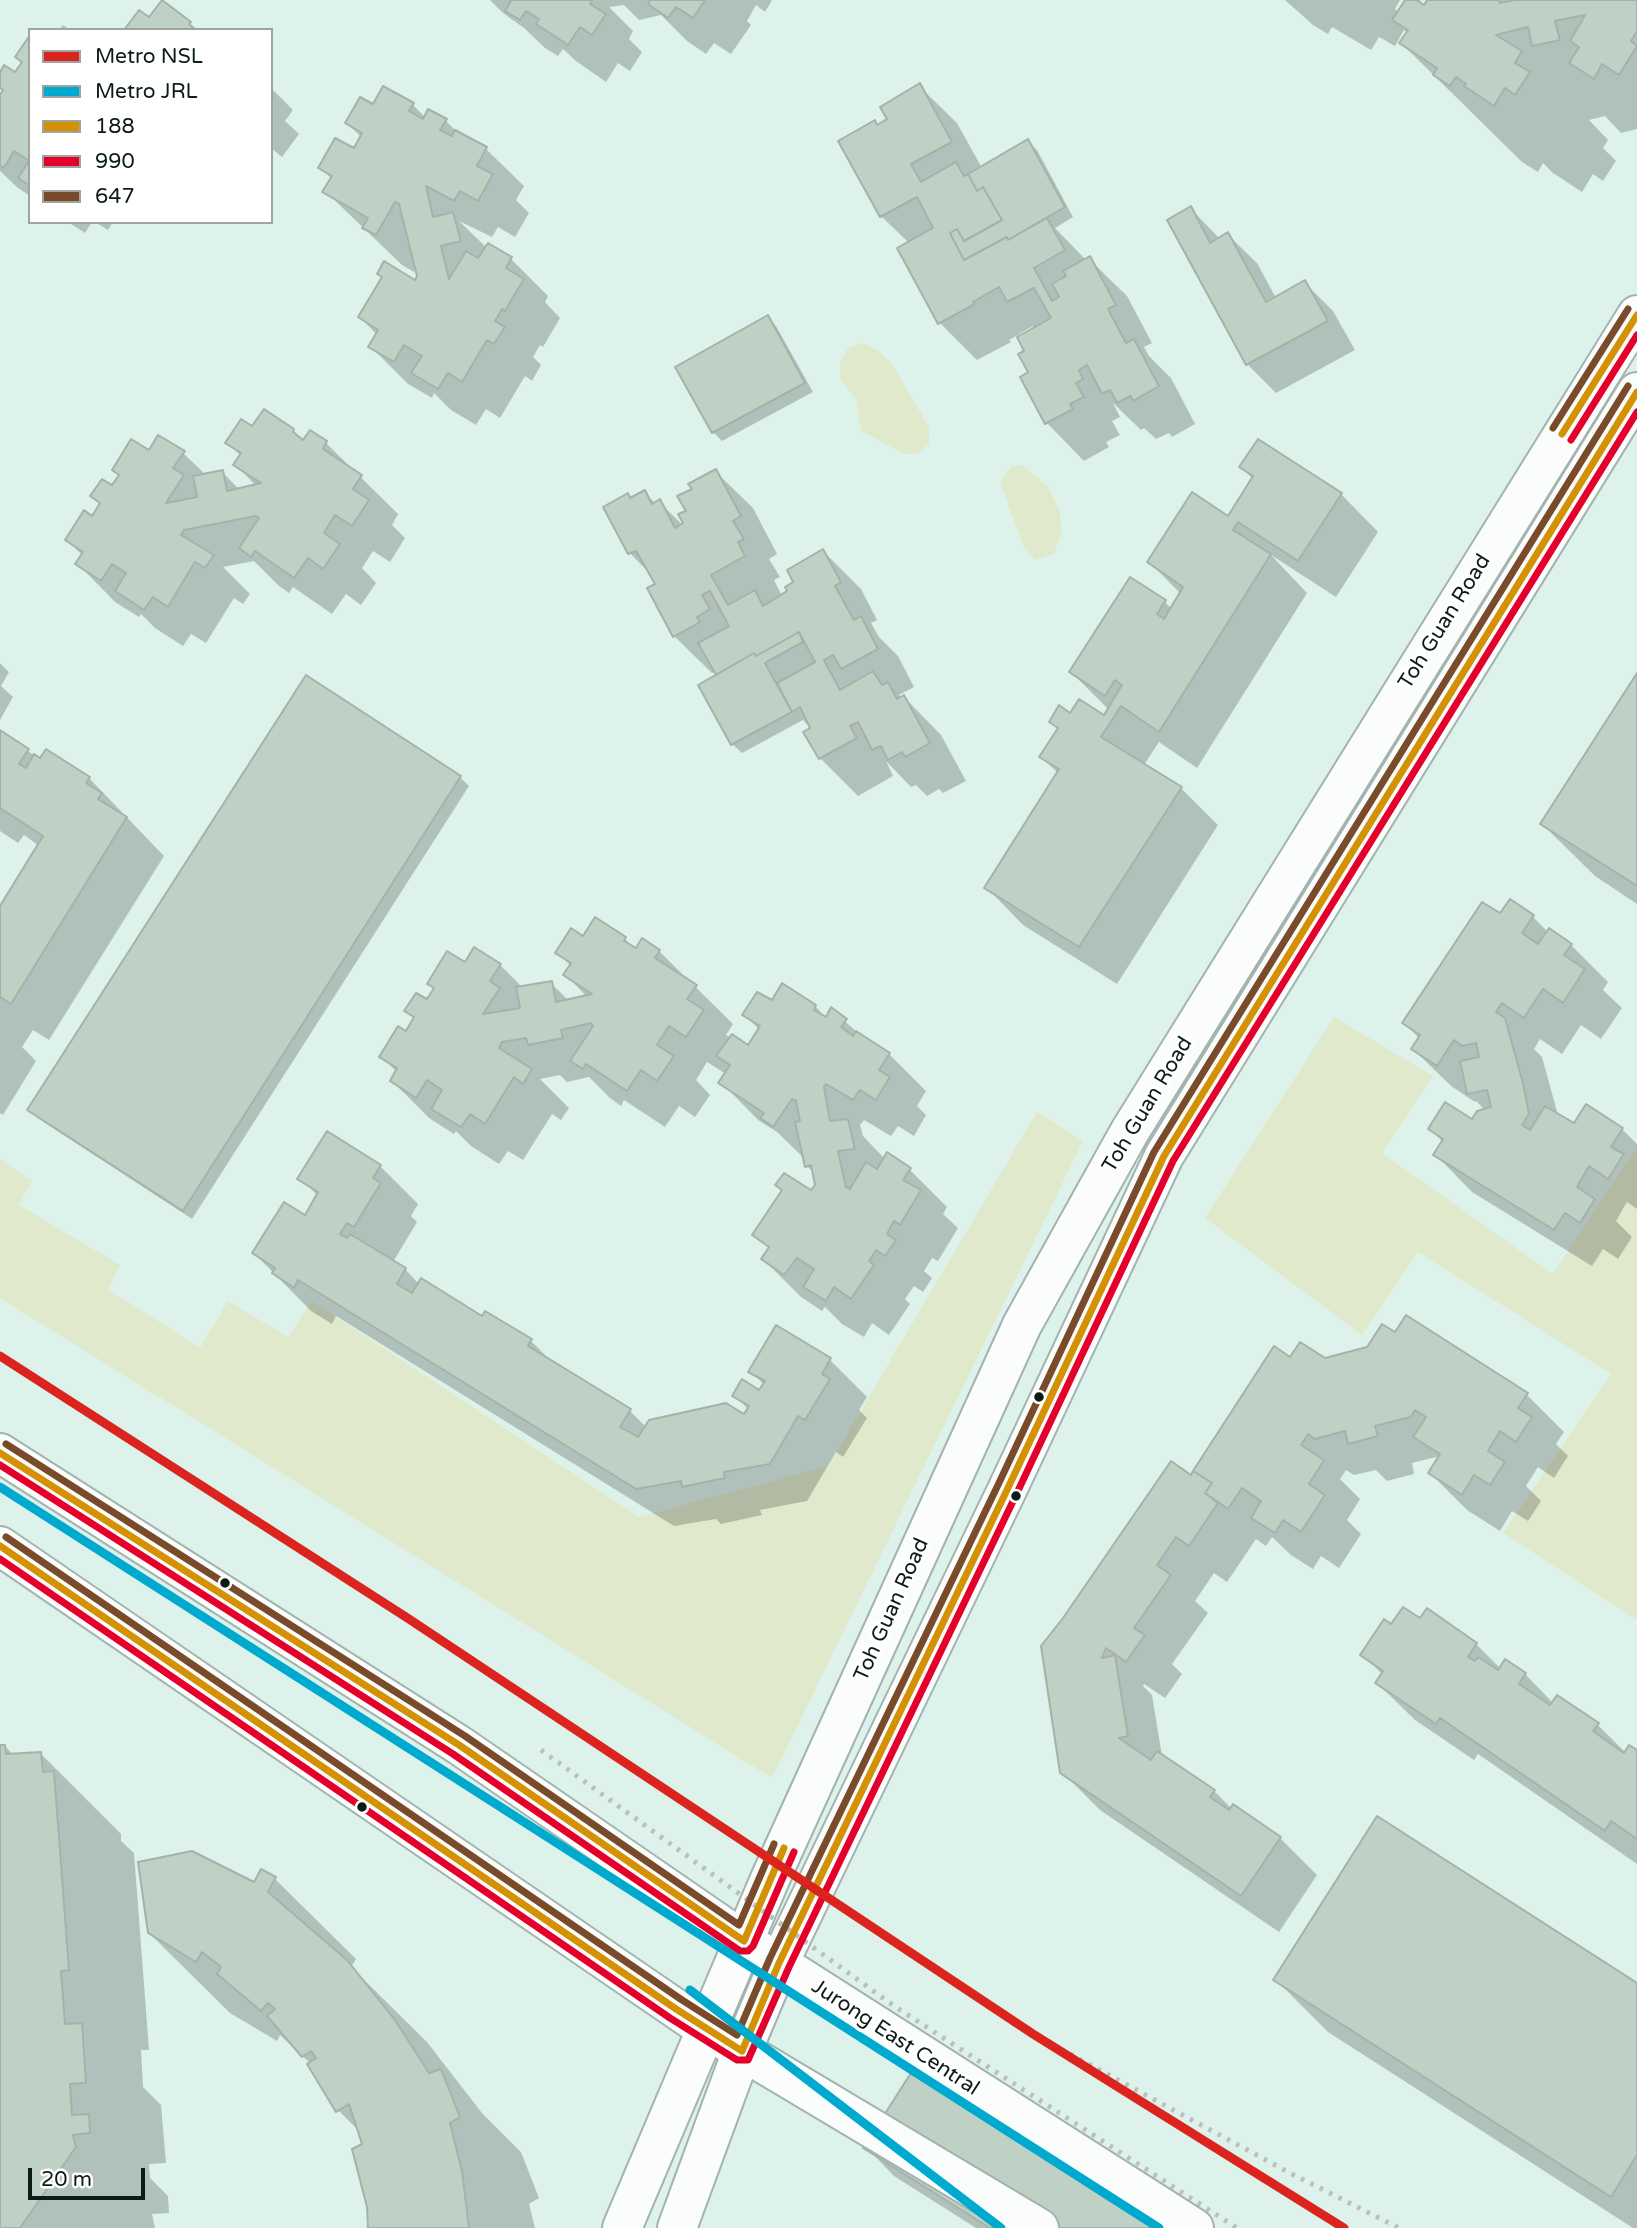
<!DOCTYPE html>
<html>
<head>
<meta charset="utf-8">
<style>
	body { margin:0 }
	#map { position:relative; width:1637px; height:2228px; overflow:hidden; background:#ddf2ea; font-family:"Varela Round",sans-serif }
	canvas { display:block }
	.legend { position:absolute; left:28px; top:28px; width:245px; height:196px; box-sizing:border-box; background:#fff; border:2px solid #9ea4a2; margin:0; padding:9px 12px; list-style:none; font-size:21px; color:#0d1b17 }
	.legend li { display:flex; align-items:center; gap:14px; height:35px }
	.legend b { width:35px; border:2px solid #9ea4a2 }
	.scale { position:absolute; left:28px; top:2168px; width:117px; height:32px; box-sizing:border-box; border:4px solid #0d1b17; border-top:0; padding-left:9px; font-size:21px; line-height:24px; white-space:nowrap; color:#0d1b17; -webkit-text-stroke:5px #fff; paint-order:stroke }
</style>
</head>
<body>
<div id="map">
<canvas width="1637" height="2228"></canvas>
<ul class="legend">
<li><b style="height:9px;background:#dc241f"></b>Metro NSL</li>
<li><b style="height:9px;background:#00a9ce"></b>Metro JRL</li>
<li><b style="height:9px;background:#d49103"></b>188</li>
<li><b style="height:9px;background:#e4002b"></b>990</li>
<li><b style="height:9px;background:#7a4b2a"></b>647</li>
</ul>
<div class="scale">20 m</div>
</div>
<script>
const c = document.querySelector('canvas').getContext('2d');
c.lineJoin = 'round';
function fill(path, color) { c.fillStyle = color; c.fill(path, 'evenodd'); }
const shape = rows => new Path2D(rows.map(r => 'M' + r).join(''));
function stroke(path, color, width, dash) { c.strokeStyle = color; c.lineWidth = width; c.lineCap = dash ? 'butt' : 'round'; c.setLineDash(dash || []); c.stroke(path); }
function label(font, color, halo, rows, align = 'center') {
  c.font = font + ' "Varela Round",sans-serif'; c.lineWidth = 7; c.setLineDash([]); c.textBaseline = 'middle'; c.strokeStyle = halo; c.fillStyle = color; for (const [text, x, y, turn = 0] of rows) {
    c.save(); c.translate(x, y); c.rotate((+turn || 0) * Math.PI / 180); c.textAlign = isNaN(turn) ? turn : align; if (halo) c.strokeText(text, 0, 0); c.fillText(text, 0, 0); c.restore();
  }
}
const green = shape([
	[862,343,877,350,891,363,929,427,929,444,918,454,904,454,861,431,856,399,840,379,840,362,848,348],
	[1022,465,1048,487,1060,512,1061,535,1054,554,1035,560,1024,548,1000,482,1012,466],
	[1334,1017,1433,1076,1382,1153,1553,1274,1637,1147,1637,1620,1503,1533,1611,1374,1418,1252,1362,1335,1205,1218],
	[1037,1112,1083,1141,772,1778,0,1298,0,1159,32,1181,19,1205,120,1265,108,1289,200,1348,228,1301,288,1337,312,1301,639,1517,828,1466]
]);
const shadow = shape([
	[490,0,772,0,765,12,756,5,747,21,751,25,731,54,714,43,706,54,687,41,661,15,639,20,624,5,609,7,633,31,629,39,642,52,630,71,618,63,606,82,576,61,563,49,558,56,545,48,524,28,503,13],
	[1285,0,1400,0,1395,9,1399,13,1407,0,1421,0,1419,4,1425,8,1429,0,1637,0,1637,129,1621,133,1605,116,1589,120,1608,140,1603,148,1616,161,1603,181,1593,174,1582,192,1553,173,1543,163,1538,172,1522,162,1401,43,1407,33,1404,30,1395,46,1379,37,1371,50,1332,27,1328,34,1313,25],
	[63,25,70,30,59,30],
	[30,38,30,196,18,188,0,171,0,98,4,92,0,88,0,76,16,75,23,63],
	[919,86,957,123,982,168,1027,141,1037,150,1073,217,1055,228,1086,260,1089,259,1127,296,1152,343,1144,347,1149,356,1171,378,1195,424,1172,437,1169,433,1156,439,1144,428,1141,430,1113,403,1120,417,1112,421,1120,435,1106,442,1109,447,1084,461,1047,423,1023,377,1031,373,1026,352,1018,335,1009,340,1011,342,977,360,940,323,909,243,881,216,875,123,878,126,889,120],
	[1033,326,1036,329,1020,337,1019,334],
	[271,88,293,110,285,121,299,134,282,157,271,148],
	[413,105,425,117,446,121,458,133,486,149,524,186,516,200,529,213,515,237,498,227,492,237,459,221,487,248,511,259,548,296,545,302,560,318,543,347,540,345,533,357,541,365,532,381,525,376,500,418,486,409,476,425,451,410,434,393,432,398,408,384,370,346,377,335,360,317,383,278,416,282,419,276,416,267,414,272,402,265,325,191,332,179,320,168,354,151,362,138,347,123,374,106],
	[1191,209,1220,239,1228,235,1257,263,1276,298,1304,282,1333,311,1355,350,1276,393,1247,364,1169,220],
	[68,222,92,222,85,233],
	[95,222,113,222,108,230],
	[767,317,776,326,813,392,722,441,713,432],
	[253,429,293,430,304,441,310,433,326,443,398,514,392,525,405,538,390,562,373,551,362,568,376,583,361,605,346,594,332,614,293,587,289,593,279,586,254,561,223,567,250,594,243,604,234,598,206,643,191,634,183,646,155,628,141,614,139,617,115,602,78,564,83,556,67,540,93,518,101,505,92,496,112,487,149,452,183,453,206,475,222,472,240,490,256,486,236,465,241,456,228,443],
	[1241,467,1341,494,1378,532,1336,597,1271,555,1307,593,1197,768,1159,742,1144,765,1181,788,1218,825,1117,984,1023,925,986,887,1059,774,1041,757,1059,729,1051,721,1071,715,1104,718,1109,710,1071,672,1165,602,1172,609,1181,594,1149,562,1229,518,1253,479],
	[715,471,753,508,777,554,769,559,780,577,774,580,782,596,823,551,861,589,877,620,871,623,879,637,898,656,914,687,899,695,902,699,904,697,941,735,966,781,943,793,939,789,927,796,916,785,911,787,886,761,893,776,858,796,820,758,812,729,803,720,742,753,732,744,719,676,715,671,712,673,674,636,657,585,651,575,630,553,605,508,628,495,631,499,644,492,656,504,659,502,688,530,688,511,694,490],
	[0,663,9,672,1,686,13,697,0,720],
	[1637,676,1637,904,1595,876,1542,824],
	[0,732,35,756,89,778,164,856,49,1040,33,1030,22,1047,36,1061,3,1115,0,1113,0,909,39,846,24,835,18,843,0,831],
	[460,777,469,786,192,1219,39,1119,30,1110],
	[1501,916,1532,916,1548,932,1571,945,1608,982,1603,990,1622,1008,1601,1039,1581,1025,1562,1054,1540,1039,1534,1049,1542,1057,1558,1115,1575,1126,1622,1129,1637,1144,1637,1209,1627,1202,1616,1221,1632,1237,1618,1259,1603,1249,1592,1266,1472,1192,1435,1154,1443,1142,1430,1129,1473,1122,1486,1111,1476,1101,1475,1102,1451,1086,1413,1049,1420,1039,1404,1023],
	[583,938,625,939,637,951,659,951,733,1024,726,1035,749,1047,760,1030,744,1015,772,1003,815,1006,827,1019,832,1010,864,1038,889,1054,926,1091,917,1106,926,1115,914,1136,898,1126,891,1136,864,1120,860,1125,863,1136,885,1159,910,1170,947,1207,943,1214,958,1228,938,1261,932,1258,924,1271,932,1278,923,1292,914,1286,905,1299,910,1304,889,1335,872,1323,864,1337,842,1324,825,1307,822,1311,801,1297,763,1259,770,1249,755,1234,812,1192,817,1185,814,1173,807,1166,805,1159,777,1132,758,1120,721,1082,726,1074,707,1062,696,1080,710,1095,695,1117,679,1106,665,1127,624,1100,621,1106,610,1098,589,1077,567,1082,560,1075,540,1079,569,1108,561,1120,552,1114,523,1160,508,1151,499,1164,471,1146,456,1131,454,1134,429,1118,392,1081,397,1072,381,1057,407,1033,415,1019,406,1011,427,1001,435,989,429,984,465,965,500,965,523,988,551,983,568,1000,587,997,566,975,571,966,558,953],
	[380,1166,418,1204,411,1216,417,1222,393,1262,405,1269,419,1284,482,1319,531,1341,555,1365,630,1411,646,1427,744,1417,749,1410,734,1395,760,1392,764,1385,751,1371,830,1360,867,1397,859,1410,867,1418,843,1457,836,1452,807,1501,760,1510,762,1515,721,1524,716,1519,674,1526,336,1316,332,1324,311,1311,254,1253,305,1217,318,1196,300,1178],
	[1407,1317,1527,1395,1564,1432,1556,1444,1568,1456,1554,1478,1538,1467,1526,1486,1541,1501,1528,1521,1512,1511,1500,1531,1467,1510,1430,1473,1439,1459,1436,1457,1412,1463,1414,1474,1387,1481,1376,1470,1354,1475,1346,1470,1340,1479,1360,1499,1347,1520,1361,1534,1339,1568,1321,1556,1313,1569,1291,1555,1272,1537,1266,1546,1256,1539,1227,1582,1214,1573,1195,1601,1208,1613,1172,1664,1182,1674,1165,1698,1144,1684,1143,1686,1152,1695,1162,1756,1214,1791,1232,1809,1280,1838,1317,1875,1279,1932,1100,1810,1062,1772,1043,1646,1192,1477,1291,1359,1325,1360,1368,1349,1395,1335],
	[1420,1621,1476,1644,1501,1669,1525,1674,1553,1703,1597,1724,1626,1753,1637,1753,1637,1864,1478,1754,1474,1760,1415,1720,1377,1683,1383,1675,1362,1654,1391,1627],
	[5,1746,14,1756,41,1754,121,1834,121,1841,134,1853,149,2050,141,2050,143,2087,161,2105,166,2163,149,2164,150,2178,168,2196,169,2213,152,2214,155,2228,0,2228,0,1747],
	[262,1871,275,1879,356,1959,351,1967,427,2042,482,2113,521,2152,539,2198,529,2204,535,2228,370,2228,365,2145,361,2133,338,2110,310,2063,280,2035,277,2041,230,2013,149,1933,255,1885],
	[1275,1979,1637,1986,1637,2228,1633,2228,1328,2032],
	[866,2147,1176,2228,976,2228,894,2176]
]);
const building = shape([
	[162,0,191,22,189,24,196,30,124,30,139,10,149,17,162,0],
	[509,0,592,0,590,4,606,14,592,35,580,27,568,45,536,24,539,19,526,11,520,20,505,11,511,1,509,0],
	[650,0,705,0,693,18,676,7,668,18,648,4,650,0],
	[1405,0,1416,0,1424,5,1427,0,1498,0,1500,3,1514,0,1637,0,1637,31,1631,41,1637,46,1619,75,1602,64,1594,79,1569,63,1579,47,1570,41,1585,15,1555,21,1560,40,1532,46,1528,27,1496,35,1522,51,1515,63,1530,72,1515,95,1505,88,1494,106,1464,86,1466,84,1456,77,1450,86,1433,75,1437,68,1399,43,1408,30,1392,20,1405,0],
	[30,35,30,186,18,178,29,161,14,151,4,168,0,165,0,95,3,90,0,88,0,72,4,65,15,72,22,62,15,57,30,35],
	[920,83,952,142,911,164,921,182,956,162,964,176,968,174,977,191,983,187,1002,220,964,241,957,229,950,233,964,260,1007,237,1008,240,1047,218,1065,250,1034,268,1052,301,1059,297,1052,284,1066,276,1063,271,1090,256,1116,305,1108,309,1126,343,1134,339,1159,386,1133,401,1131,396,1117,403,1110,390,1102,394,1087,365,1079,370,1083,379,1076,383,1084,397,1070,404,1073,409,1045,424,1020,377,1028,372,1018,354,1024,351,1017,337,1051,318,1034,288,1007,302,999,287,973,302,975,304,938,324,897,248,933,228,917,197,880,217,838,141,875,120,877,125,887,119,880,107,920,83],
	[383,86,414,103,409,111,423,119,428,109,447,119,440,130,452,136,455,130,487,147,477,166,493,174,478,201,460,191,454,201,426,186,433,217,453,212,461,241,441,246,449,279,466,251,478,258,488,243,512,257,506,268,524,279,505,311,502,309,495,321,505,327,494,344,487,340,462,382,448,373,438,389,411,373,422,356,404,345,394,362,368,347,378,330,358,317,382,277,377,274,384,261,415,280,417,276,399,204,395,202,376,235,362,228,368,218,322,192,332,176,318,168,335,138,354,148,362,133,345,123,360,97,373,104,383,86],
	[1028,139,1065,207,1008,240,1007,237,964,260,950,233,957,229,964,241,1002,220,983,187,977,191,968,174,1028,139],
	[1191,206,1210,243,1228,232,1266,302,1305,280,1328,321,1246,365,1167,220,1191,206],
	[768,315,805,383,712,433,675,367,768,315],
	[264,409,294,429,293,432,303,440,310,430,327,441,323,449,362,475,353,489,369,500,352,526,335,515,324,533,340,544,323,569,308,558,294,578,255,551,251,557,239,548,259,518,256,516,184,530,181,535,214,555,205,568,195,562,168,607,153,597,144,610,115,591,126,573,112,564,101,581,75,564,83,552,65,540,84,510,92,516,100,503,90,496,102,479,112,485,119,475,112,470,131,439,149,450,158,435,185,451,173,468,184,475,166,503,197,497,193,476,223,470,227,491,261,483,233,465,241,453,225,443,241,419,252,426,264,409],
	[1258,439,1342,493,1298,561,1238,522,1233,530,1271,554,1159,732,1121,706,1101,737,1182,787,1079,947,984,888,1059,769,1039,757,1058,728,1049,722,1059,705,1070,713,1079,699,1104,715,1122,685,1115,680,1105,696,1069,672,1130,577,1166,600,1157,614,1164,619,1183,587,1147,562,1192,492,1228,516,1253,476,1239,467,1258,439],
	[716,469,741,516,733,521,744,539,738,542,745,556,711,575,728,605,755,590,763,606,787,591,785,587,793,582,787,570,823,549,841,582,835,586,854,620,861,616,878,649,841,669,833,655,824,660,840,690,873,671,882,685,888,682,897,699,904,695,930,743,905,757,902,752,888,760,881,746,872,750,858,722,850,726,857,738,819,759,803,732,810,728,800,707,792,712,777,683,815,662,799,632,756,656,754,653,716,675,698,643,729,626,710,591,702,595,710,609,697,617,700,622,673,637,647,588,655,584,636,551,628,554,603,507,628,493,630,498,645,490,652,504,660,499,675,528,683,523,678,514,686,511,677,496,692,489,688,484,716,469],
	[799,632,803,642,765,663,792,712,731,745,698,685,754,653,756,656,799,632],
	[1637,673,1637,886,1540,824,1637,673],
	[306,675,461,776,183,1211,27,1110,306,675],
	[0,730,29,749,19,764,26,768,34,754,40,758,46,749,90,777,86,783,102,793,98,799,127,817,11,1004,0,997,0,906,43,836,0,808,0,730],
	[1510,899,1534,915,1522,933,1538,944,1549,928,1572,944,1564,955,1585,969,1563,1003,1543,989,1524,1018,1502,1003,1496,1012,1505,1018,1523,1083,1529,1114,1522,1125,1530,1130,1545,1106,1574,1123,1586,1104,1623,1128,1611,1147,1624,1154,1608,1179,1589,1166,1577,1187,1595,1199,1580,1223,1565,1213,1554,1230,1433,1155,1443,1139,1428,1129,1445,1102,1472,1119,1477,1111,1491,1107,1487,1090,1467,1094,1460,1061,1479,1057,1476,1043,1462,1046,1454,1040,1437,1066,1411,1049,1420,1035,1402,1023,1482,902,1500,913,1510,899],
	[595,917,626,937,624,941,636,948,642,938,660,950,655,958,697,985,687,999,704,1010,686,1037,669,1026,657,1045,674,1056,657,1081,641,1070,627,1091,586,1064,583,1069,570,1061,593,1026,591,1023,561,1030,563,1038,528,1045,526,1038,502,1042,499,1048,532,1069,523,1084,514,1077,485,1124,470,1114,461,1127,431,1109,442,1090,427,1080,416,1098,390,1081,397,1068,379,1057,398,1026,406,1031,414,1017,404,1011,416,993,427,999,434,988,427,984,447,951,465,962,474,947,501,964,490,981,500,988,483,1014,520,1008,516,987,552,981,556,1002,592,994,563,975,571,963,555,953,571,928,583,936,595,917],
	[782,983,816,1005,814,1010,826,1017,831,1007,847,1019,841,1027,853,1036,856,1031,890,1053,879,1070,890,1077,876,1100,860,1090,853,1100,826,1084,824,1087,830,1121,848,1119,855,1149,838,1151,846,1187,850,1189,866,1162,877,1169,887,1152,911,1168,903,1180,921,1190,900,1225,894,1221,887,1234,896,1240,885,1256,876,1250,869,1261,874,1265,851,1299,834,1287,826,1301,803,1287,814,1269,797,1258,784,1275,761,1259,769,1247,752,1235,782,1190,775,1185,784,1173,811,1190,815,1185,811,1165,805,1167,795,1122,800,1121,796,1101,792,1099,773,1127,760,1118,764,1113,718,1083,730,1065,716,1056,732,1034,748,1045,760,1026,742,1015,757,992,772,1000,782,983],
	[327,1131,381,1165,373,1178,381,1183,354,1227,347,1223,340,1234,347,1238,350,1234,406,1268,397,1284,412,1293,421,1278,482,1316,485,1311,532,1339,528,1346,631,1409,620,1427,638,1437,649,1420,726,1403,744,1414,749,1406,732,1396,742,1379,759,1390,765,1381,748,1372,776,1325,831,1358,822,1374,830,1379,805,1420,798,1416,770,1464,724,1472,725,1478,682,1487,681,1481,636,1489,298,1280,294,1288,272,1273,275,1268,252,1253,284,1202,305,1215,318,1192,297,1179,327,1131],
	[1406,1315,1528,1393,1518,1408,1532,1417,1516,1442,1500,1431,1488,1451,1505,1462,1490,1485,1474,1475,1462,1495,1428,1473,1440,1454,1413,1437,1426,1417,1415,1410,1411,1417,1375,1426,1378,1436,1348,1444,1345,1431,1315,1439,1308,1434,1301,1445,1324,1460,1309,1484,1325,1495,1301,1532,1283,1520,1275,1533,1251,1518,1261,1501,1242,1488,1228,1509,1205,1493,1212,1483,1193,1471,1274,1346,1290,1357,1300,1342,1325,1358,1367,1347,1382,1324,1395,1332,1406,1315],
	[1171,1461,1191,1475,1193,1471,1212,1483,1205,1493,1218,1503,1189,1546,1176,1537,1157,1565,1171,1575,1134,1628,1145,1635,1126,1662,1106,1648,1102,1658,1115,1655,1128,1736,1119,1738,1151,1760,1157,1751,1215,1790,1210,1797,1229,1810,1233,1804,1281,1837,1241,1896,1060,1773,1041,1646,1063,1618,1171,1461],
	[1403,1607,1420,1618,1427,1608,1477,1643,1468,1657,1475,1661,1478,1657,1498,1670,1505,1659,1526,1673,1519,1684,1550,1705,1557,1695,1599,1723,1593,1731,1624,1753,1629,1745,1637,1750,1637,1839,1611,1821,1605,1831,1440,1718,1436,1724,1375,1683,1383,1671,1360,1655,1384,1619,1391,1624,1403,1607],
	[0,1745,5,1745,6,1754,41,1752,43,1772,54,1771,69,1970,61,1971,65,2024,82,2023,86,2083,70,2084,72,2115,89,2114,90,2133,73,2135,76,2147,20,2228,0,2228,0,1745],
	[1377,1816,1637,1983,1637,2155,1611,2197,1273,1980,1377,1816],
	[192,1851,254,1882,261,1869,276,1877,268,1892,347,1960,395,2020,429,2073,441,2069,460,2117,450,2123,462,2171,469,2228,368,2228,367,2207,352,2149,362,2144,349,2104,336,2112,307,2064,316,2058,311,2051,302,2057,267,2016,275,2009,268,2003,261,2011,217,1974,221,1967,202,1952,196,1962,148,1933,138,1862,192,1851],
	[918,2062,1179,2228,990,2228,863,2148,918,2062]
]);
const minor = shape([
	[622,2228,770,1879,1022,1325,1130,1131,1637,315],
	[677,2228,742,2051,779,1963,1007,1490,1164,1156,1637,392]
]);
const major = shape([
	[0,1453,459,1745,744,1941,1194,2228],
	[0,1546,707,2030,1039,2228]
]);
const rail = shape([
	[541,1750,894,2006,1237,2228],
	[1033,2034,1290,2173,1399,2228]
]);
const bus1 = shape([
	[1562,434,1637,315],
	[0,1453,459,1745,744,1941,784,1848],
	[0,1546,676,2009,742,2051,779,1963,1007,1490,1164,1156,1637,392]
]);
const bus2 = shape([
	[1571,440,1637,335],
	[0,1465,453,1754,740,1951,748,1951,753,1946,794,1852],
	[0,1559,670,2018,737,2060,748,2060,789,1967,1016,1495,1173,1161,1637,412]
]);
const bus3 = shape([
	[1553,428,1628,309],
	[6,1444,465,1736,739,1925,774,1844],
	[6,1537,682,2000,737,2035,770,1958,998,1485,1154,1152,1628,386]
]);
const metro1 = shape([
	[0,1356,409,1619,1033,2034,1344,2228]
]);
const metro2 = shape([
	[0,1487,1159,2228],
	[690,1990,1001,2228]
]);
const markers = [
	[1039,1397,6,"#0d1b17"],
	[1016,1496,6,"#0d1b17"],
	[225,1583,6,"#0d1b17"],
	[362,1807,6,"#0d1b17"]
];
const streetNames = [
	["Toh Guan Road",1445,622,-58],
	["Toh Guan Road",1148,1105,-59],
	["Toh Guan Road",892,1610,-66],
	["Jurong East Central",895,2038,33]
];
fill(green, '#e0e9cc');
fill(shadow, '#0003');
fill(building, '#bfd0c4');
stroke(building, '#a5b2aa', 2);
stroke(minor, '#a3b3ae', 42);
stroke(major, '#a3b3ae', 42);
stroke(minor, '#fafdfc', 38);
stroke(major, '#fafdfc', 38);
stroke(rail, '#bbc0be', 5, [3.5, 7]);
stroke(bus1, '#d49103', 7);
stroke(bus2, '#e4002b', 7);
stroke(bus3, '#7a4b2a', 7);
stroke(metro1, '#dc241f', 9);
stroke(metro2, '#00a9ce', 9);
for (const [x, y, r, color] of markers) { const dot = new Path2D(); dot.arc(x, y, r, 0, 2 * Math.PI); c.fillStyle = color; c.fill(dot); stroke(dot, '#fff', 2.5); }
label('21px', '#0d1b17', '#fff', streetNames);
</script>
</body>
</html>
